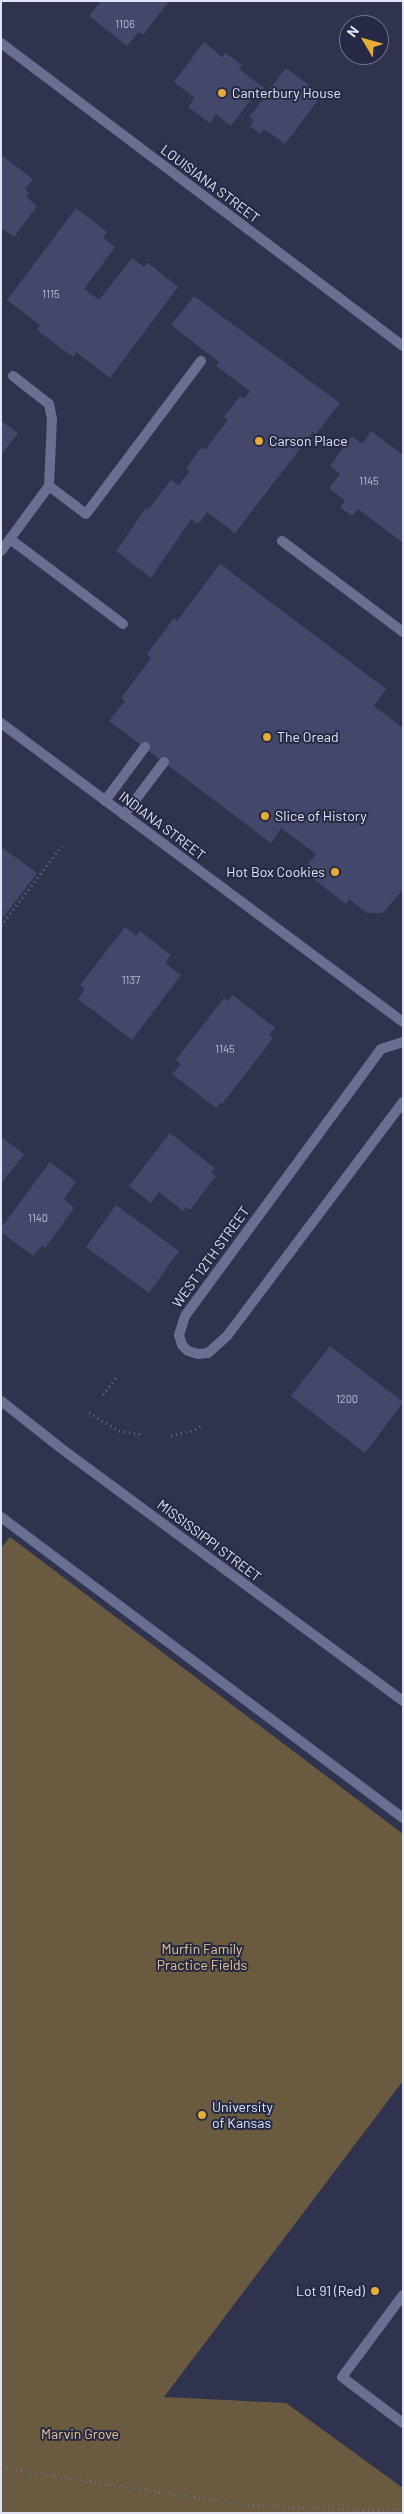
<!DOCTYPE html>
<html>
<head>
<meta charset="utf-8">
<style>
	body { margin:0 }
	#map { position:relative; width:404px; height:2514px; overflow:hidden; background:#2f334e; font-family:Barlow,sans-serif }
	canvas { display:block }
	.frame { position:absolute; inset:0; border:2px solid #e1e4f6; pointer-events:none }
	.north { position:absolute; left:339px; top:15px; width:50px; height:50px; box-sizing:border-box; background:#262944; border:1px solid #71748b; border-radius:50%; rotate:307deg; font-size:14px; font-weight:700; line-height:20px; text-align:center; color:#e1e4f6 }
	.north::after { content:''; display:block; margin:auto; width:18px; height:22px; background:#e6ac36; clip-path:polygon(50% 0,100% 100%,50% 72%,0 100%) }
</style>
</head>
<body>
<div id="map">
<canvas width="404" height="2514"></canvas>
<div class="frame"></div>
<div class="north">N</div>
</div>
<script>
const c = document.querySelector('canvas').getContext('2d');
c.lineJoin = 'round';
function fill(path, color) { c.fillStyle = color; c.fill(path, 'evenodd'); }
const shape = rows => new Path2D(rows.map(r => 'M' + r).join(''));
function stroke(path, color, width, dash) { c.strokeStyle = color; c.lineWidth = width; c.lineCap = dash ? 'butt' : 'round'; c.setLineDash(dash || []); c.stroke(path); }
function label(font, color, halo, rows, align = 'center') {
  c.font = font + ' Barlow,sans-serif'; c.lineWidth = 4; c.setLineDash([]); c.textBaseline = 'middle'; c.strokeStyle = halo; c.fillStyle = color; for (const [text, x, y, turn = 0] of rows) {
    c.save(); c.translate(x, y); c.rotate((+turn || 0) * Math.PI / 180); c.textAlign = isNaN(turn) ? turn : align; if (halo) c.strokeText(text, 0, 0); c.fillText(text, 0, 0); c.restore();
  }
}
const green = shape([
	[10,1537,403,1834,403,2081,164,2397,286,2403,403,2488,403,2513,1,2513,1,1548]
]);
const building = shape([
	[101,1,169,1,143,35,139,32,127,46,89,16],
	[204,42,222,57,225,53,242,65,239,69,268,91,286,68,322,95,285,144,264,129,260,134,250,126,254,121,249,117,266,96,258,90,231,126,216,114,210,123,188,107,195,98,174,82],
	[1,155,33,179,25,190,29,193,26,197,37,206,14,237,3,229,1,232],
	[76,208,107,232,103,238,115,247,84,289,99,300,132,258,144,267,148,263,178,287,110,378,76,352,73,357,37,330,40,325,7,300],
	[194,296,340,403,316,434,313,432,235,533,207,512,198,524,191,519,151,578,116,551,146,508,148,510,171,480,179,485,190,471,186,468,202,447,205,450,228,420,224,417,240,396,244,399,250,391,216,366,219,362,171,325],
	[1,421,18,433,1,455],
	[371,431,403,455,403,543,358,509,352,516,340,507,345,501,329,488,340,474,330,466,352,436,362,444],
	[220,564,386,689,374,706,403,728,403,889,383,913,367,913,349,899,346,904,303,871,316,854,281,828,271,843,109,721,125,701,121,698,151,658,147,654,174,618,177,621],
	[1,847,37,873,1,920],
	[125,927,136,936,140,931,171,955,165,963,181,975,132,1040,78,999,85,989,80,985],
	[233,995,275,1028,269,1035,273,1038,222,1104,220,1103,216,1108,172,1074,181,1064,176,1060,224,998,228,1001],
	[170,1133,215,1168,211,1173,216,1176,190,1210,186,1207,183,1211,159,1192,151,1203,129,1186],
	[1,1137,24,1154,1,1184],
	[50,1162,76,1182,64,1199,74,1208,45,1248,42,1246,33,1256,1,1232,1,1228],
	[116,1205,179,1251,149,1293,86,1247],
	[330,1346,403,1402,365,1453,291,1396]
]);
const path = shape([
	[1,926,62,846],
	[103,1395,118,1375],
	[89,1413,119,1431,142,1435],
	[171,1436,195,1430,202,1425],
	[1,2468,244,2505,374,2511,403,2509]
]);
const lane = shape([
	[13,376,49,404,52,419,49,486],
	[10,539,123,624],
	[282,541,403,632],
	[1,551,49,486,86,514,201,361],
	[105,801,145,747],
	[124,815,164,762],
	[1,1517,403,1818],
	[403,2295,342,2377,403,2423]
]);
const street = shape([
	[1,43,403,346],
	[1,723,403,1022],
	[403,1042,381,1049,185,1316,179,1335,182,1345,188,1351,198,1354,208,1353,227,1336,403,1102],
	[1,1401,62,1449,403,1701]
]);
const markers = [
	[222,93,5,"#e6ac36"],
	[259,441,5,"#e6ac36"],
	[267,737,5,"#e6ac36"],
	[265,816,5,"#e6ac36"],
	[335,872,5,"#e6ac36"],
	[202,2115,5,"#e6ac36"],
	[375,2291,5,"#e6ac36"]
];
const numberNames = [
	["1106",125,24],
	["1115",51,294],
	["1145",369,481],
	["1137",131,980],
	["1145",225,1049],
	["1140",38,1218],
	["1200",347,1399]
];
const poiNames = [
	["Canterbury House",232,93],
	["Carson Place",269,441],
	["The Oread",277,737],
	["Slice of History",275,816],
	["Hot Box Cookies",325,872,"right"],
	["University",212,2107],
	["of Kansas",212,2123],
	["Lot 91 (Red)",365,2291,"right"]
];
const streetNames = [
	["LOUISIANA STREET",210,184,37],
	["INDIANA STREET",162,826,37],
	["WEST 12TH STREET",211,1257,-54],
	["MISSISSIPPI STREET",209,1541,37]
];
const parkNames = [
	["Murfin Family",202,1949],
	["Practice Fields",202,1965],
	["Marvin Grove",80,2434]
];
fill(green, '#6a5a3f');
fill(building, '#43486a');
stroke(path, '#6a6d85', 3, [1, 4]);
stroke(lane, '#6a6e90', 10);
stroke(street, '#6a6e90', 10);
for (const [x, y, r, color] of markers) { const dot = new Path2D(); dot.arc(x, y, r, 0, 2 * Math.PI); c.fillStyle = color; c.fill(dot); stroke(dot, '#262944', 2); }
label('11px', '#babdd3', null, numberNames);
label('14px', '#e1e4f6', '#262944', poiNames, 'left');
label('14px', '#e1e4f6', '#262944', streetNames);
label('14px', '#eac78b', '#262944', parkNames);
</script>
</body>
</html>
